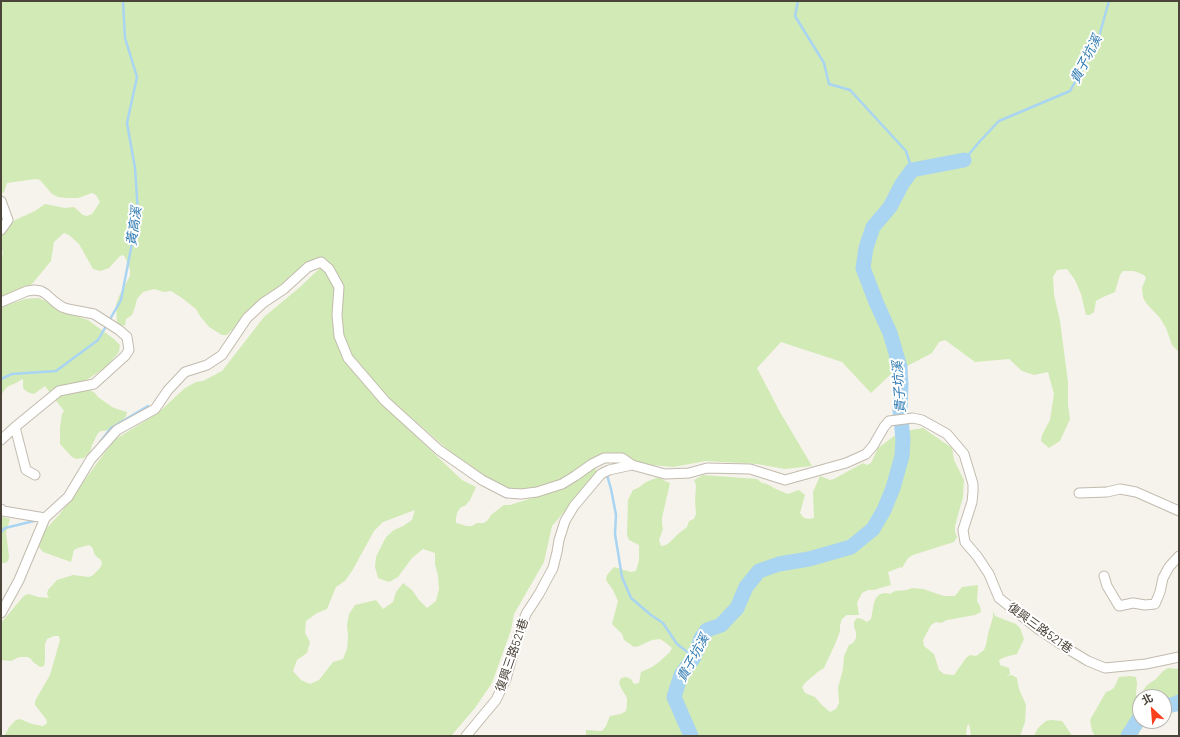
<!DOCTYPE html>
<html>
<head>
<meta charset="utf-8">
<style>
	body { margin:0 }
	#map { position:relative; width:1180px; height:737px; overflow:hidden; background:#f6f3ec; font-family:Barlow,"Noto Sans TC",sans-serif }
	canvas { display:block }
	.frame { position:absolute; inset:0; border:2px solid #4b4439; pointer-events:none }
	.north { position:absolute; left:1132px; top:689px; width:40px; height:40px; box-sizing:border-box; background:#fff; border:1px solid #b7b4b0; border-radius:50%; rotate:334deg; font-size:11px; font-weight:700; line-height:16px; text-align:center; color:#4b4439 }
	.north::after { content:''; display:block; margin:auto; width:14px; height:18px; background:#fc3f1d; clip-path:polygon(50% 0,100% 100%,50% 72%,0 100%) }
</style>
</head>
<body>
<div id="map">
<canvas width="1180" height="737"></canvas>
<div class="frame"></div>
<div class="north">北</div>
</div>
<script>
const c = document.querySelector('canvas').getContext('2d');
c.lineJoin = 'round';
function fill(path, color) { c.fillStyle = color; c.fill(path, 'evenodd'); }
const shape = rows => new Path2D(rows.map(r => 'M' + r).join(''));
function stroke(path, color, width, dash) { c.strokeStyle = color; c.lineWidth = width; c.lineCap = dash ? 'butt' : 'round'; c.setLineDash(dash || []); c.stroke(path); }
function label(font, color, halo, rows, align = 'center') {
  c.font = font + ' Barlow,"Noto Sans TC",sans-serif'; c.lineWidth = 4; c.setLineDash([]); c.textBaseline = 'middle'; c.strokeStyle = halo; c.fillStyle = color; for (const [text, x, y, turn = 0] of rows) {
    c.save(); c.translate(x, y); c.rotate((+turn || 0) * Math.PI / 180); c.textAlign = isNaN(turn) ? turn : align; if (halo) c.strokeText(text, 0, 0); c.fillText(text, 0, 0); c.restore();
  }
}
const green = shape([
	[1,1,1179,1,1179,352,1172,345,1166,328,1160,318,1146,303,1143,297,1142,288,1146,278,1144,275,1134,271,1123,271,1120,275,1115,292,1101,298,1096,301,1094,312,1090,315,1086,315,1081,294,1075,280,1067,269,1057,270,1053,277,1054,295,1060,321,1068,382,1068,405,1070,419,1060,441,1049,448,1041,441,1042,435,1050,420,1054,394,1048,372,1034,375,1022,371,1009,359,975,362,945,340,939,342,932,353,890,375,871,393,842,362,781,342,757,368,780,412,812,466,785,469,757,464,706,461,673,467,642,464,624,457,606,454,567,477,541,486,525,490,508,490,477,471,446,448,390,399,351,356,342,333,341,286,321,259,310,261,264,298,227,335,222,335,209,327,200,316,196,309,182,298,171,291,164,292,154,289,143,292,137,299,135,307,132,315,126,319,125,326,117,323,116,305,119,296,130,276,130,269,125,257,123,255,120,256,109,268,100,271,93,269,79,244,69,235,64,233,54,242,51,261,32,284,1,299,1,258,3,254,1,244,1,233,13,221,35,211,45,204,65,208,74,207,83,215,87,216,92,214,100,202,96,195,92,193,78,198,66,198,58,197,52,194,40,180,36,179,7,183,4,192,1,194],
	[323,268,327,271,336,288,333,305,334,323,346,361,398,419,462,480,476,487,470,500,466,505,460,508,457,513,456,518,456,523,467,526,472,526,477,523,484,523,488,520,491,515,504,505,510,505,539,496,568,484,595,468,598,473,552,526,544,562,514,614,511,630,492,683,475,708,451,736,4,736,10,726,16,720,20,719,32,724,37,725,43,726,47,723,46,719,35,705,35,701,50,675,60,640,59,636,54,636,47,639,45,644,45,661,44,666,40,667,33,662,31,659,28,657,19,657,11,661,1,660,1,623,22,598,25,595,29,594,38,597,49,598,47,594,48,590,57,580,73,575,89,577,93,575,100,568,102,564,101,560,98,558,95,555,92,547,89,545,78,548,74,550,71,562,43,552,34,541,59,515,114,440,158,413,185,388,196,382,203,381,222,371,264,317,300,287,319,269],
	[415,510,412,520,403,526,394,530,386,537,376,557,375,567,378,578,389,582,398,577,412,558,423,549,435,553,435,564,438,576,439,589,436,601,427,608,419,600,412,590,403,583,396,592,393,602,383,609,376,600,355,605,349,614,347,625,348,637,347,649,343,659,333,662,319,680,310,684,301,680,293,671,297,660,307,653,310,642,305,633,306,621,317,613,327,609,336,587,345,581,352,571,374,531,383,522],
	[38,298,46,301,53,307,67,313,88,320,114,339,120,345,119,352,106,367,85,381,90,390,95,393,98,397,112,407,117,409,127,412,126,416,115,430,101,431,98,433,92,445,90,452,84,458,76,459,72,457,60,444,60,428,62,414,64,411,45,386,34,394,30,393,26,391,23,388,23,379,14,384,11,385,7,387,1,395,1,307,25,299],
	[923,428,952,448,954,460,964,480,963,497,955,526,955,532,957,537,954,542,913,555,908,558,902,568,901,567,888,572,891,585,880,588,874,590,868,590,862,593,857,603,859,615,847,615,842,619,840,625,840,631,836,642,824,668,819,671,806,682,802,687,805,693,815,697,822,705,830,712,836,709,839,703,838,688,843,669,844,656,849,645,853,643,856,638,856,632,854,627,854,622,857,618,862,619,867,622,871,619,874,603,876,598,880,594,886,593,890,594,895,591,907,590,912,588,923,589,944,596,955,596,962,587,978,585,977,601,980,606,981,612,975,615,947,620,941,623,936,622,931,625,923,640,924,646,934,654,939,670,944,674,954,675,966,658,970,655,976,656,984,650,986,645,988,634,993,617,993,611,995,616,1016,624,1020,628,1024,639,1017,654,1005,657,999,660,1000,665,1009,668,1010,674,1006,676,1012,675,1017,678,1019,689,1026,705,1025,722,1020,736,971,736,969,724,967,726,966,736,586,736,586,730,602,731,606,726,610,716,621,714,626,711,627,705,627,698,621,688,619,683,621,678,626,677,631,679,634,684,639,683,641,672,652,667,659,662,670,652,672,648,666,643,660,639,652,640,639,646,634,647,624,640,622,634,612,624,618,601,613,590,606,580,607,575,614,567,631,572,636,571,639,560,639,545,629,540,627,535,628,500,633,490,638,488,646,482,656,478,661,478,665,481,670,483,662,518,662,524,663,529,659,540,661,546,666,545,670,542,678,534,687,527,689,521,694,519,696,514,695,501,696,485,694,480,703,475,757,479,762,483,767,484,776,489,788,494,799,490,805,495,800,513,804,518,809,519,814,518,813,492,820,476,830,480,834,479,863,463,867,465,871,463,878,448,901,431,899,442,881,506,887,499,891,488,898,467,906,431],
	[3,517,10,519,6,533,9,556,8,561,5,563,1,563,1,518],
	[1168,668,1179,669,1179,710,1164,717,1164,697,1141,697,1144,689,1147,685,1156,679,1163,671],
	[1130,676,1136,677,1137,683,1136,695,1139,699,1140,698,1140,721,1147,721,1140,731,1138,736,1095,736,1092,731,1090,720,1106,692,1102,693,1109,691,1114,688,1119,677],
	[1051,720,1062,721,1071,734,1071,736,1034,736,1038,728,1046,721]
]);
const stream = shape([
	[798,1,795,16,824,63,829,84,850,90,906,151,912,170],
	[964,160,980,141,999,121,1070,91,1098,40,1109,1],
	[1,379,12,374,56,371,98,340,121,300,138,212,135,168,127,123,137,77,125,38,123,1],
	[100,442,111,428,148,406],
	[607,475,611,489,616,515,615,534,622,577,631,598,651,615,663,623,677,644,694,657],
	[1,532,5,528,34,521,36,519]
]);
const river = shape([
	[1164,706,1176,704,1179,702],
	[691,736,674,697,681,675,694,657,701,638,707,630,721,625,737,608,746,587,759,571,779,564,809,559,851,547,873,529,884,510,893,488,902,456,903,439,900,410,901,385,900,367,890,333,876,302,863,268,866,248,873,227,890,207,902,184,912,170,964,160],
	[1128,736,1140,717]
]);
const minor = shape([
	[1,201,8,220,1,230],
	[1,302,27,291,34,290,41,291,46,294,55,302,62,307,68,309,94,314,119,330,127,337,129,350,125,356,94,384,59,391,15,427,1,440],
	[15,427,26,470,35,475],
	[1079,493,1107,492,1120,489,1136,492,1179,511],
	[1,509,3,511,45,518],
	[1104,576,1107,586,1119,606,1133,603,1145,605,1155,604,1160,592,1163,578,1169,567,1179,556],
	[1,613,19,580,45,518,68,497,91,459,117,430,155,409,168,390,185,372,207,365,222,355,247,318,263,303,284,289,308,267,321,262,329,269,339,287,337,315,339,336,348,358,385,401,439,450,482,480,507,493,521,494,537,492,562,484,575,476,592,464,604,458,622,458,632,465,665,474,689,473,707,468,750,469,785,480,846,463,866,454,873,446,884,427,889,421,913,418,922,420,947,434,964,454,973,484,973,492,972,502,963,530,965,542,977,556,989,574,999,598,1038,629,1068,649,1088,661,1105,668,1146,664,1179,657],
	[466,736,496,700,506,679,517,639,526,614,539,594,553,568,557,552,559,540,565,521,574,506,601,474,609,470,632,465]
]);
const streetNames = [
	["復興三路521巷",1040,628,36],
	["復興三路521巷",512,655,-71]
];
const waterNames = [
	["貴子坑溪",1086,59,-63],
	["黃高溪",134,226,-82],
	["貴子坑溪",899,387,-94],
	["貴子坑溪",693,658,-61]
];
fill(green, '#d2eab5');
stroke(stream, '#a9d4f2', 2.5);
stroke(river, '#a9d4f2', 15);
stroke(minor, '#c2bbae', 11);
stroke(minor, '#fff', 9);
label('12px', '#4b4439', '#fff', streetNames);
label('italic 13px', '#2e7ab2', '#fff', waterNames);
</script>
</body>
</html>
